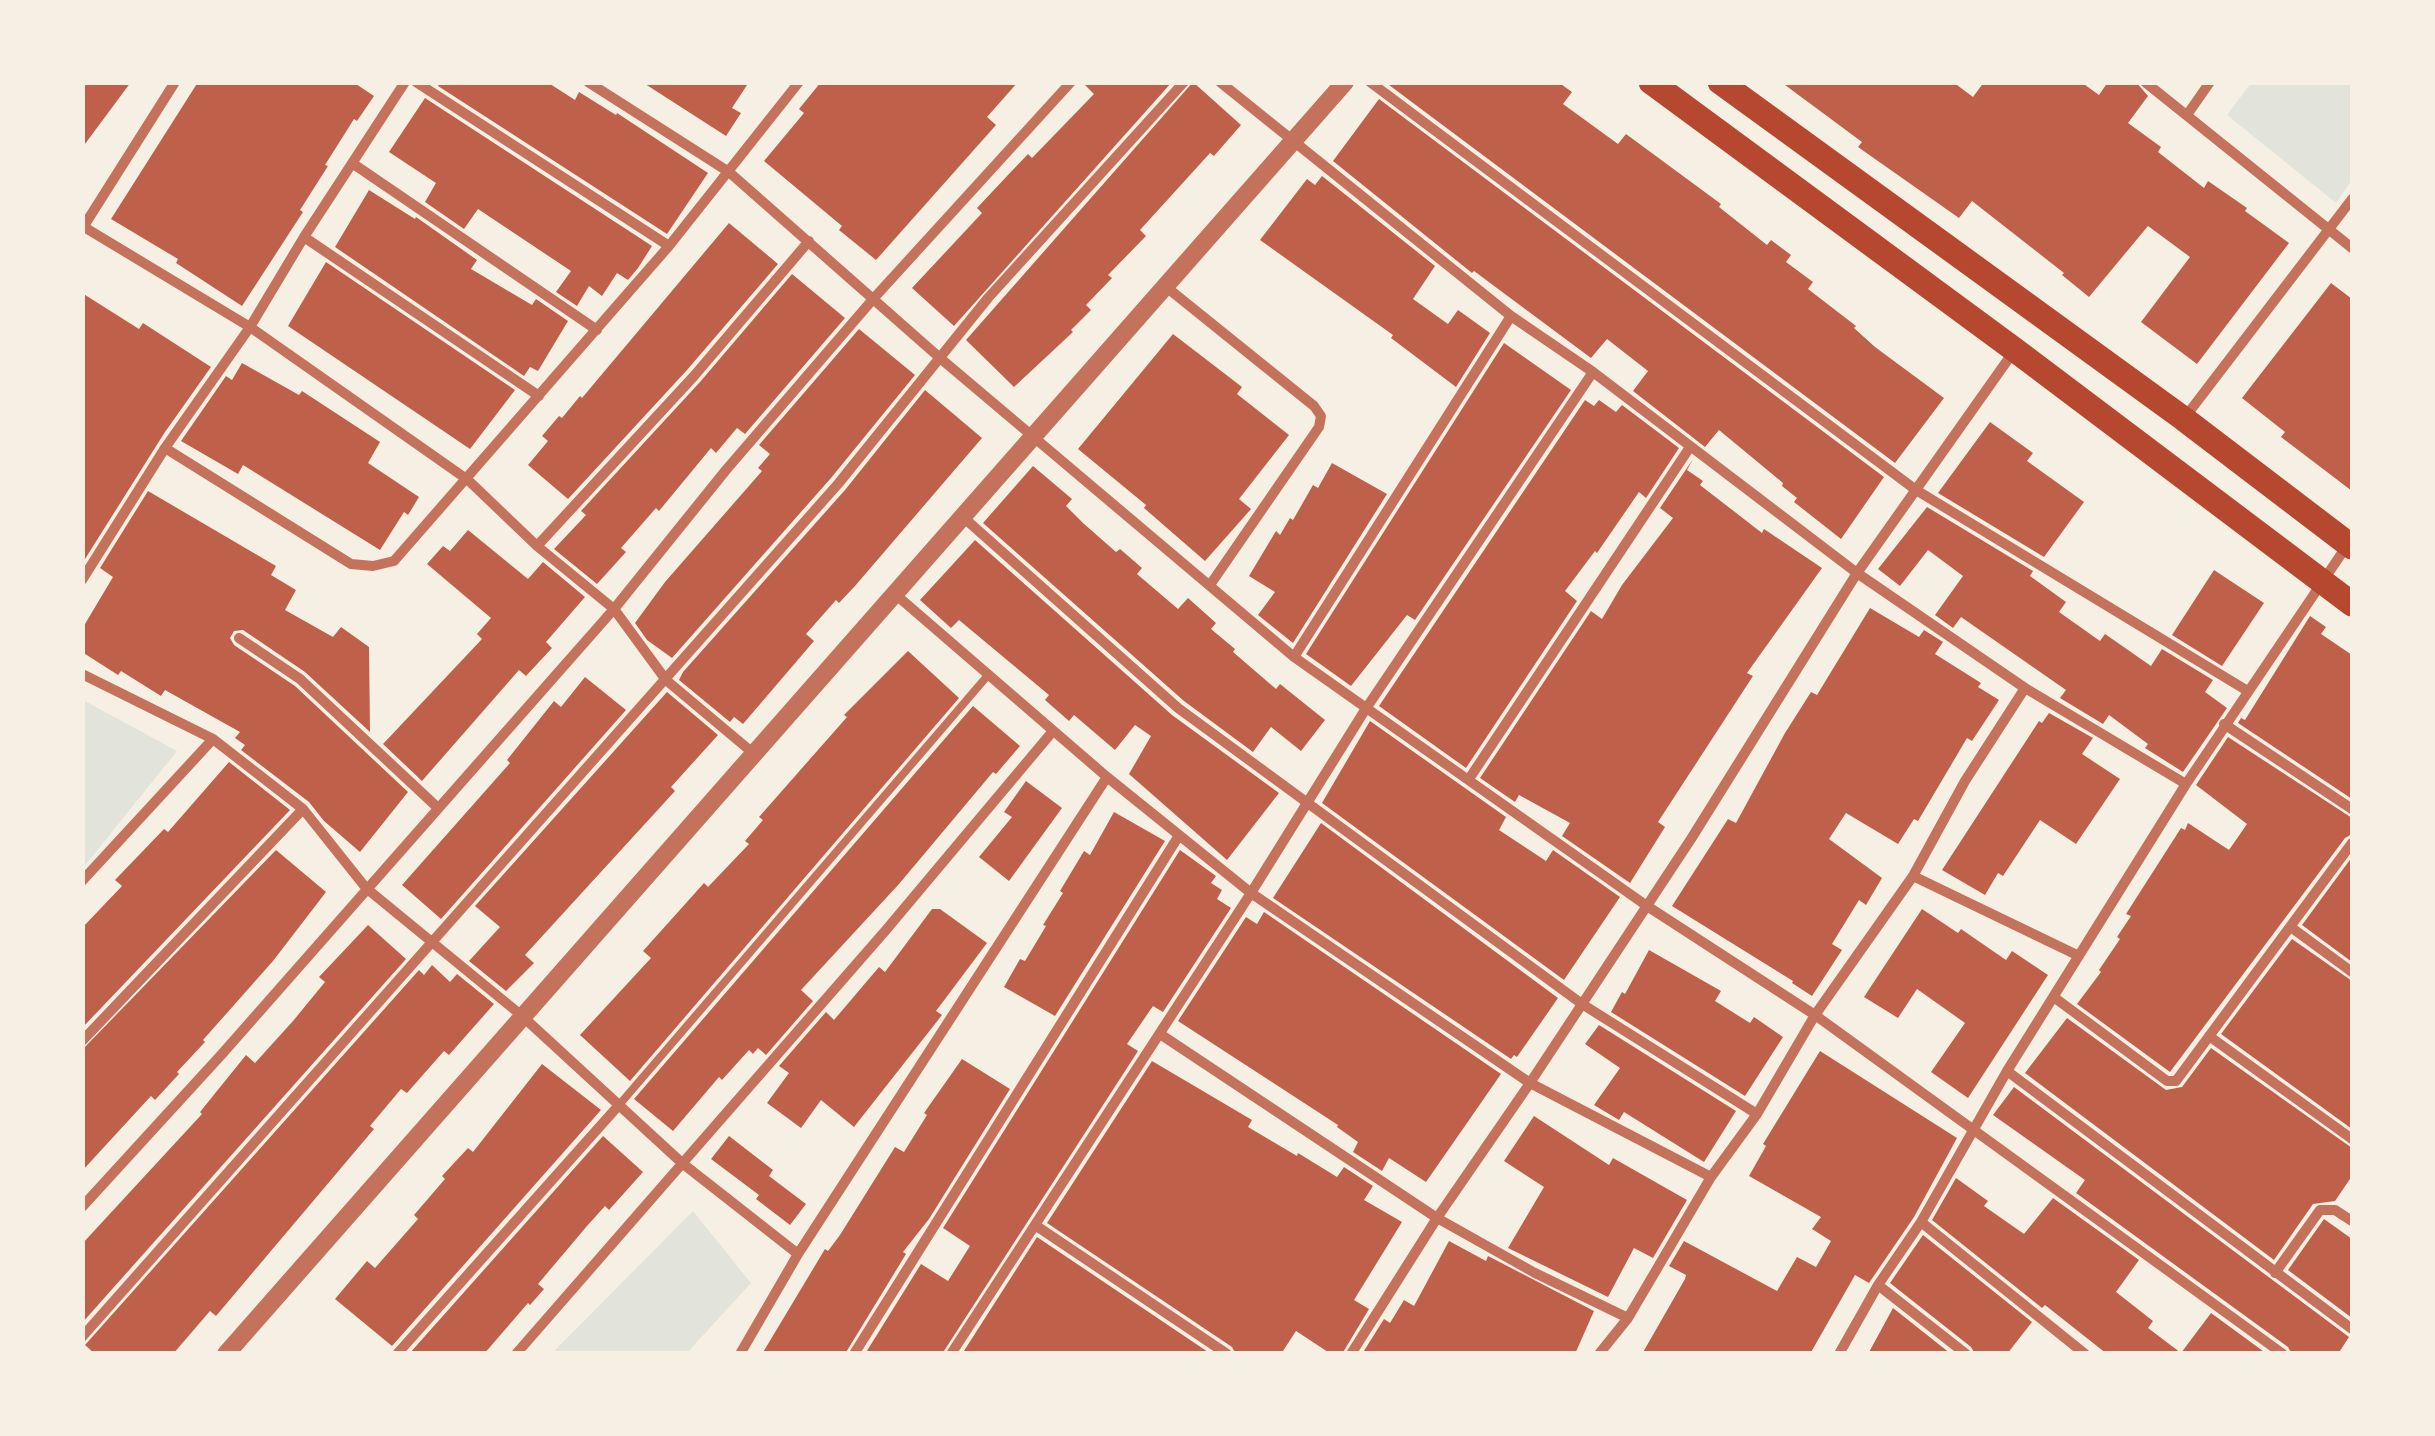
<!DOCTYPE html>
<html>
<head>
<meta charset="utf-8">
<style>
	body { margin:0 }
	#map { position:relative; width:2435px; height:1436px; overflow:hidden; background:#f6efe4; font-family:"Exo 2",sans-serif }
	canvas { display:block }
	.frame { position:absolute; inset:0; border:85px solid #f6efe4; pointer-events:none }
</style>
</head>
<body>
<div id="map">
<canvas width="2435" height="1436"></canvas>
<div class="frame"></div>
</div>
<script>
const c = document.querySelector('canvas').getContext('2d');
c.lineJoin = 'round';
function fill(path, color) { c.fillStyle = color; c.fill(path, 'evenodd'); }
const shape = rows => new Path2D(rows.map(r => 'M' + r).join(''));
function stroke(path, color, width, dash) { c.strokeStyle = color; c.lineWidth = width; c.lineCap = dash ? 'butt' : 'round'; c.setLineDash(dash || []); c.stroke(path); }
const green = shape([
	[2251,83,2352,83,2352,180,2336,203,2227,115],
	[83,700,177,751,83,868],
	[693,1211,751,1283,687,1353,552,1353]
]);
const building = shape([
	[82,82,131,82,82,148],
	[198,82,353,82,374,96,357,121,354,119,325,165,328,166,300,210,303,212,242,306,176,263,178,259,111,219],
	[440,82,547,82,575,100,579,92,616,115,617,113,708,173,667,234,438,86],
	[642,82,749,82,732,108,741,113,726,136],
	[821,82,1018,82,987,117,996,125,876,260,839,230,842,226,764,161,804,113,799,109],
	[1082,82,1172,82,954,326,912,288,982,213,977,208,1008,175,1028,154,1032,158,1094,94],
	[1193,82,1241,125,1214,156,1210,153,1140,230,1146,236,1108,275,1112,278,1086,305,1091,310,1071,330,1073,332,1014,387,966,340],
	[1391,82,1558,82,1572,92,1563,104,1618,144,1626,134,1721,204,1719,207,1767,245,1771,240,1791,255,1786,262,1813,282,1808,289,1856,326,1854,328,1875,347,1944,398,1895,463,1389,85],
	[1781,82,1953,82,1973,97,1984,82,2081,82,2099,95,2108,82,2136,82,2148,96,2128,123,2161,147,2158,152,2204,188,2208,181,2247,208,2245,211,2289,243,2197,364,2141,322,2190,257,2148,226,2089,297,2062,275,2064,273,1972,201,1959,218,1858,147,1862,142],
	[425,98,652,246,638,268,628,280,617,273,602,296,589,286,577,306,556,292,571,271,478,209,464,229,425,202,436,183,389,152],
	[1379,99,1884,477,1841,539,1794,502,1797,498,1782,486,1783,483,1719,430,1705,447,1633,391,1648,371,1607,339,1591,358,1474,271,1472,273,1333,161],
	[1322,176,1435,266,1413,299,1448,324,1458,310,1490,333,1456,387,1391,338,1393,335,1260,240,1307,179,1315,185],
	[369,190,415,219,416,217,477,260,471,269,532,305,536,299,568,321,538,371,530,367,524,376,335,247],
	[729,223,778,264,687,370,568,499,528,465,548,441,542,436,559,416,562,418,580,396,582,398],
	[326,262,515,390,470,449,288,326],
	[792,274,845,318,745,434,737,428,716,453,711,448,659,511,656,508,621,548,626,552,597,584,554,549,586,515,581,511,700,382],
	[2331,283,2352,299,2352,491,2281,437,2285,432,2242,398],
	[82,293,139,329,143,323,211,367,165,432,85,559,82,557],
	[859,329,915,375,831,478,672,658,647,640,635,623,665,582,762,471,758,468,770,454,759,445],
	[1173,334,1242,387,1237,394,1289,435,1239,499,1251,509,1205,561,1144,508,1146,505,1078,449],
	[1504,343,1571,390,1415,620,1407,615,1351,686,1306,654],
	[242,363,299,395,302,391,380,442,368,463,419,497,408,515,404,512,380,550,243,465,238,474,181,441,226,376,232,380],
	[925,390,982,438,855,586,839,603,836,600,806,634,814,641,743,724,734,717,730,722,679,680,683,672,845,490],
	[1585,400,1594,406,1599,400,1616,412,1622,405,1679,448,1646,498,1639,492,1597,553,1595,551,1565,591,1577,601,1466,768,1379,706],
	[1990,422,2033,453,2027,461,2084,502,2044,557,1938,493],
	[1693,459,1687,470,1703,481,1700,485,1762,533,1764,529,1822,568,1747,673,1753,676,1658,822,1665,827,1630,883,1562,836,1570,823,1519,795,1515,802,1480,778,1591,611,1602,619,1622,585,1673,518,1660,508],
	[1332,463,1387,494,1293,643,1258,615,1275,592,1249,576,1276,531,1280,535,1290,518,1293,520,1313,485,1318,488],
	[1033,466,1072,499,1066,506,1083,523,1116,552,1120,549,1142,568,1137,574,1178,609,1188,598,1216,623,1211,629,1235,649,1233,652,1276,689,1280,684,1325,720,1301,751,1271,727,1253,752,1184,701,983,523],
	[148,491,276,566,271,575,296,590,285,610,333,637,341,627,369,647,370,732,305,672,243,630,234,631,230,638,234,645,295,686,408,792,360,852,324,821,309,802,241,750,245,745,235,738,240,732,165,690,161,696,121,671,118,675,82,652,82,629,113,577,100,568],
	[1927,507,2033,571,2030,576,2066,602,2059,612,2100,641,2105,634,2151,666,2162,649,2213,680,2205,692,2227,708,2183,772,2145,748,2148,744,2109,715,2103,724,2060,698,2066,690,1961,617,1953,628,1935,615,1963,576,1928,550,1900,586,1878,569],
	[468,530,528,579,543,562,585,597,546,642,552,648,526,676,519,670,422,781,383,744,482,639,477,634,491,618,427,564,443,546,450,551],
	[975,540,1172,715,1279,793,1227,860,1129,774,1151,736,1135,725,1115,750,1074,715,1069,721,1045,700,1049,695,959,620,951,628,920,600],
	[2214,570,2264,603,2222,666,2172,635],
	[1870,608,1919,637,1924,630,1943,642,1935,654,1981,683,1978,687,1999,700,1972,741,1967,738,1918,821,1914,819,1898,844,1846,813,1829,839,1882,878,1866,905,1859,900,1832,944,1842,950,1812,996,1792,983,1793,981,1672,906,1728,819,1736,823,1785,733,1811,692,1817,695],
	[2310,616,2326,627,2321,634,2352,655,2352,799,2238,723,2241,718,2245,720],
	[908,651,959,698,630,1081,580,1035,651,958,643,951,704,883,708,887,749,844,745,841,763,820,759,817,847,717,844,715],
	[585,677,626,710,441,919,402,885,510,763,507,760,554,701,561,707],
	[667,692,718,735,671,787,675,791,525,955,534,963,506,991,469,961,500,927,475,906],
	[973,706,1020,746,996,774,993,772,899,884,801,990,813,1001,766,1055,758,1048,753,1054,749,1050,722,1080,719,1077,673,1131,634,1099],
	[2049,713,2093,738,2082,754,2120,779,2076,844,2040,820,2003,876,1998,873,1985,895,1942,870,2039,721,2042,723],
	[1370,721,1506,817,1499,830,1546,861,1553,850,1620,897,1564,980,1322,803],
	[2228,737,2352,818,2352,834,2345,838,2170,1072,2077,1004,2101,972,2099,970,2120,939,2117,937,2131,916,2126,914,2181,828,2185,830,2188,823,2229,850,2247,824,2196,785],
	[229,762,290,810,82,1028,82,928,122,886,115,880,164,829,168,832],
	[1026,781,1062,808,1009,881,979,857,1012,817,1004,812],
	[1114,812,1165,841,1055,1016,1004,987,1020,959,1025,961,1046,926,1043,925,1063,893,1060,891,1084,851,1090,855],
	[1321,823,1558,998,1517,1057,1514,1055,1511,1059,1273,898],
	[276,850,326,892,273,961,203,1040,205,1042,177,1072,179,1074,155,1100,151,1096,82,1171,82,1050],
	[1180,850,1216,876,1211,883,1222,890,1217,899,1231,908,1163,1012,1153,1006,1127,1044,1138,1051,942,1354,865,1354,921,1264,948,1281,970,1246,943,1228],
	[2352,857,2352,962,2302,925],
	[932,909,940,909,987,943,936,1011,942,1015,854,1127,821,1100,801,1128,767,1103,789,1073,779,1066,826,1012,834,1020,879,967,885,972],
	[1922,909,1958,933,1961,929,2006,960,2012,951,2048,975,1968,1098,1931,1072,1965,1023,1917,989,1898,1018,1864,997],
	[1264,912,1501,1074,1426,1182,1389,1158,1382,1171,1353,1152,1358,1142,1337,1127,1338,1125,1178,1021,1246,917,1257,924],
	[368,925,406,959,82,1323,82,1244,202,1114,200,1112,246,1055,255,1063,293,1021,325,982,319,977],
	[2292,939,2352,981,2352,1129,2221,1034],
	[1649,950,1721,991,1715,1001,1750,1023,1754,1017,1783,1037,1745,1096,1611,1012,1622,992,1625,994],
	[432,965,450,982,457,974,494,1004,449,1055,444,1051,407,1093,401,1089,370,1126,374,1129,216,1316,210,1311,173,1354,95,1354,85,1345,419,970,424,975],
	[2067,1018,2166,1090,2182,1087,2211,1048,2352,1148,2352,1176,2335,1201,2313,1204,2274,1260,2025,1073],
	[1599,1025,1736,1111,1704,1162,1624,1112,1619,1120,1594,1105,1620,1068,1585,1044],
	[1820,1051,1957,1138,1914,1217,1869,1283,1855,1275,1810,1354,1642,1354,1685,1279,1686,1275,1669,1266,1684,1241,1777,1291,1797,1257,1816,1267,1831,1241,1812,1229,1821,1217,1749,1176,1766,1146,1763,1144],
	[962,1059,1010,1089,929,1219,903,1252,906,1254,845,1354,762,1354,825,1249,828,1251,840,1235,895,1147,904,1152,927,1115,924,1113],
	[1152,1061,1252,1120,1248,1127,1297,1156,1298,1153,1337,1177,1344,1167,1373,1186,1364,1200,1402,1222,1354,1300,1369,1309,1342,1354,1331,1354,1296,1331,1281,1354,1236,1354,1232,1347,1047,1223],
	[542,1064,601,1110,392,1346,335,1299,367,1261,375,1268,418,1219,414,1215,445,1179,442,1176,468,1148,473,1152],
	[2014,1087,2349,1337,2338,1354,2292,1354,2288,1347,2076,1193,2085,1180,1993,1115],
	[1534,1116,1609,1165,1613,1158,1687,1200,1653,1258,1634,1248,1608,1297,1508,1248,1544,1187,1504,1161],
	[603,1136,643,1172,609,1210,605,1206,587,1226,538,1284,544,1289,530,1305,528,1303,484,1354,409,1354],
	[729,1136,773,1170,769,1176,806,1204,790,1225,756,1199,759,1195,711,1159],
	[1956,1178,1988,1201,1984,1206,2024,1234,2053,1198,2139,1260,2116,1292,2153,1321,2148,1328,2181,1353,2211,1313,2267,1354,2107,1354,2045,1305,2042,1308,1932,1220],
	[2324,1219,2352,1239,2352,1318,2288,1270],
	[1923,1235,2032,1322,2007,1354,1975,1354,1971,1347,1890,1283],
	[1037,1237,1211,1354,962,1354],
	[1449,1241,1486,1261,1488,1256,1594,1311,1575,1354,1362,1354,1384,1319,1390,1323,1404,1300,1414,1306],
	[1893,1308,1951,1354,1868,1354]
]);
const service = shape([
	[619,1105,989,674]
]);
const minor = shape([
	[416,82,669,246],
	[588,82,729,172,940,358,1294,657,1647,906,1815,1015,2283,1354],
	[1220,82,1511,316,1593,372,1857,573,2025,688,2186,784],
	[1370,82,1916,490,2246,690],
	[2145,82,2352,248],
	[2187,115,2210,82],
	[352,163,597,330],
	[84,227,250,327,468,480,537,546,614,609,666,680,753,753],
	[82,229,175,82],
	[304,237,539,396],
	[1165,286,1314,406,1321,416,1319,427,1210,585],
	[2186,416,2352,199],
	[165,448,351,564,373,566,394,561,669,246,799,82],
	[963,517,1178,708,1582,1004,1757,1114],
	[537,546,694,376,809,241],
	[82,580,165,448,250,327,304,237,405,82],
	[895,594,1107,777,1251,893,1530,1083,1711,1177],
	[239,638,300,679,438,808],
	[1294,657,1511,316],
	[82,674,213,739,303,809,366,888,521,1015,682,1163,798,1254],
	[2224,724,2352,809],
	[1469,779,1690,447],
	[1913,876,2079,956],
	[82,881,213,739],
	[2292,928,2352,972],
	[2055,998,2167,1081,2176,1081,2352,843],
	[1160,1034,1437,1218,1535,1273,1628,1318],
	[2209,1036,2352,1139],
	[82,1041,303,809],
	[2007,1071,2352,1329],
	[82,1207,222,1054,614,609,726,470,874,298,1071,82],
	[1921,1222,2085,1354],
	[1035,1225,1227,1354],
	[2275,1273,2320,1210,2335,1210,2352,1221],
	[1878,1285,1966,1354],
	[82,1337,838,484,988,298,1184,82],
	[397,1354,619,1105],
	[516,1354,886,930,1053,731],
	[740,1354,798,1254,1107,777],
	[854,1354,1178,837],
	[951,1354,1251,893,1365,710,1593,372],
	[1351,1354,1437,1218,1530,1083,1691,839,1857,573,2014,351],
	[1599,1354,1628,1318,1711,1177,1757,1114,1815,1015,1913,876,1965,781,2025,688],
	[1839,1354,1878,1285,1921,1222,2007,1071,2186,784,2348,544]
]);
const tertiary = shape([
	[226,1354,1345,82]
]);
const primary = shape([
	[1651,82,2015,350,2352,604],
	[1720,82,2184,419,2352,547]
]);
fill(green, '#e2e4dc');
fill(building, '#bf614a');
stroke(service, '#c5725c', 8);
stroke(minor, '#c5725c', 10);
stroke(tertiary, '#c5725c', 18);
stroke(primary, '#b5482f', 25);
</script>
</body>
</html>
